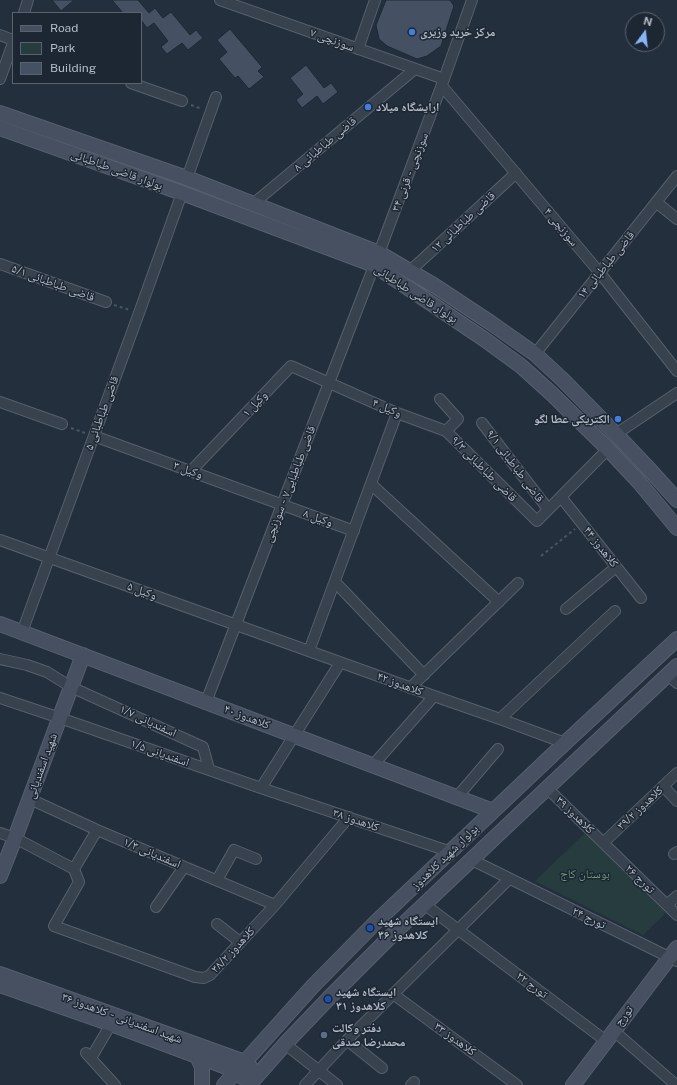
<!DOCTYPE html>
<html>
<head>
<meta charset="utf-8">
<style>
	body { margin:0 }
	#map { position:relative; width:677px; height:1085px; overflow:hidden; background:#242f3e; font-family:"Public Sans",sans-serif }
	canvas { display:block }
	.legend { position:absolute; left:12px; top:12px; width:130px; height:72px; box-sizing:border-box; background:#1d2633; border:1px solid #59626f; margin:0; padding:5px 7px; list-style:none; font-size:12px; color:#b4bcc9 }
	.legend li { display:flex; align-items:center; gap:8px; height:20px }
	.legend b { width:20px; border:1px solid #59626f }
	.north { position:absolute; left:625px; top:12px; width:40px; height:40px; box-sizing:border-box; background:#1d2633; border:1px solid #59626f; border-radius:50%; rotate:15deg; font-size:11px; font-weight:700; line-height:16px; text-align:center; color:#b4bcc9 }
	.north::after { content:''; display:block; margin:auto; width:14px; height:18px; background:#8ab4f8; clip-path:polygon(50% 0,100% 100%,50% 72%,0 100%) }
</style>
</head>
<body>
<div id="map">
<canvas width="677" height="1085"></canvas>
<ul class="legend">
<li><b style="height:5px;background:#465061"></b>Road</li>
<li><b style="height:11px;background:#263c3f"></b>Park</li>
<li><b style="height:11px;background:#455162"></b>Building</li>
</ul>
<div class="north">N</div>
</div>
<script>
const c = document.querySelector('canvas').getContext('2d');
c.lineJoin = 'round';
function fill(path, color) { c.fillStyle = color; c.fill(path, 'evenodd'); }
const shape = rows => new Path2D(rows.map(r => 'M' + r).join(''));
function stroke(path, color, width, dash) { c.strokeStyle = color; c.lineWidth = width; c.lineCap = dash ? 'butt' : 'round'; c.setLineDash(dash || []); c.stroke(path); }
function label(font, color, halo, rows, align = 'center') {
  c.font = font + ' "Public Sans","Noto Naskh Arabic",sans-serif'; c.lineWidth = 3; c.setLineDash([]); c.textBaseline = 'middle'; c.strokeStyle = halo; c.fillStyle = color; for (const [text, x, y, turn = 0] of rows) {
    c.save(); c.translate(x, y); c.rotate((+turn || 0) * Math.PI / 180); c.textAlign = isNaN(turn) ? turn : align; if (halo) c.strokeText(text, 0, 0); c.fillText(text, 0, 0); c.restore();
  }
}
const green = shape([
	[585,833,666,913,643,935,535,881]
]);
const building = shape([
	[52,0,74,0,61,11,52,0],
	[112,0,138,0,149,13,155,8,163,18,171,12,190,35,196,30,203,38,188,50,182,43,167,54,161,47,168,41,154,23,147,28,141,20,141,13,123,13,112,0],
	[386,0,450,0,454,6,441,46,427,56,417,59,387,46,379,39,376,25,386,0],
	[230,29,262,67,258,71,264,77,249,89,238,76,235,78,219,59,227,52,217,40,230,29],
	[306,65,324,88,331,83,338,92,323,104,317,96,302,108,296,100,303,94,290,78,306,65]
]);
const path = shape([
	[191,105,202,109],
	[114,305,130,310],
	[71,428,85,433],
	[541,556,575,529]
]);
const street = shape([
	[220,0,444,79],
	[24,13,28,0],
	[0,35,13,40],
	[358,49,375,0],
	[0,79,13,43],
	[131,83,182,101],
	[442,86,600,273,677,371],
	[187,178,216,97],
	[656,202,677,219],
	[254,203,415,69],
	[0,264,106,302],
	[410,271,516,173],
	[535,354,677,176],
	[440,399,458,419,446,431],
	[0,402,62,424],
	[482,423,548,509],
	[616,434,677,393],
	[94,436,354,531],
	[191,471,291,366,397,413,446,431,537,521,608,449],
	[371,484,499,602],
	[561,497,641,598],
	[0,540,434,696,500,719,565,743],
	[335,582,424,675],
	[566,609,616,567],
	[22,632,139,313,182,193],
	[309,651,397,413],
	[0,659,27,665,47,672,71,687,203,747,209,769],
	[668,675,677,683],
	[410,688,518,583],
	[0,698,60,718,261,788,451,852],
	[206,702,379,253,444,79,472,0],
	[500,719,615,611],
	[373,765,434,696],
	[663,786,677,801],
	[261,788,340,663],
	[547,788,677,915],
	[457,797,498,749],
	[30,799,97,830,275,905],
	[0,833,15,838,74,869],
	[603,843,677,773],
	[674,854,677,852],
	[472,860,677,961],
	[74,869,79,882,54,926,195,977,204,978,210,975,275,905,349,817],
	[74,869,97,830],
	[217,880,234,850,256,859],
	[424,904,606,1041],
	[667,905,677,896],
	[156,907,184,867],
	[217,924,240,942],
	[393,994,517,1085],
	[614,1031,676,1085],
	[347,1040,382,1068],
	[285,1044,337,1085],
	[86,1053,115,1085],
	[91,1058,111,1024],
	[305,1085,347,1040,509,879],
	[411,1085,414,1082]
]);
const secondary = shape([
	[0,113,187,178,379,253,435,286,491,323,535,354,563,380,616,434,649,469,677,500],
	[0,128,182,193,374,265,484,339,521,366,552,394,608,449,639,482,677,528],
	[0,624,493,811],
	[0,876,15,838,83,655],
	[0,974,245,1062,251,1068],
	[0,985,111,1024,237,1071,242,1077],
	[197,1056,202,1067,202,1085],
	[224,1085,313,986,377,921,565,743,677,639],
	[249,1085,285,1044,328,999,392,935,508,825,677,666],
	[573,1085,670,957,677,948]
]);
const markers = [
	[412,32,4,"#3f7fe0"],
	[368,107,4,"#3f7fe0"],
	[618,419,4,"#3f7fe0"],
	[370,928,4,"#1a4fb4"],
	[328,999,4,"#1a4fb4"],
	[324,1035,4,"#5c6f8a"]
];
const poiNames = [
	["مرکز خرید وزیری",420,32],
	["ارايشگاه ميلاد",376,107],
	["الکتریکی عطا لگو",610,419,"right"],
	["ایستگاه شهید",378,921],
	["کلاهدوز ۳۶",378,935],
	["ایستگاه شهید",336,992],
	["کلاهدوز ۳۱",336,1006],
	["دفتر وکالت",332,1028],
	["محمدرضا صدقی",332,1042]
];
const streetNames = [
	["سوزنچی ۷",332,40,20],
	["قاضی طباطبائی ۸",325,144,-40],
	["بولوار قاضی طباطبائی",117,170,20],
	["سوزنچی - قرنی ۳۴",410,172,-69],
	["قاضی طباطبائی ۱۲",463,222,-43],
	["سوزنچی ۴",561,227,50],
	["قاضی طباطبائی ۱۴",606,265,-51],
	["قاضی طباطبائی ۵/۱",53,283,20],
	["بولوار قاضی طباطبائی",416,294,33],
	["وکيل ۱",255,404,-46],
	["وکيل ۴",387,408,23],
	["قاضی طباطبائی ۵",102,413,-70],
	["قاضی طباطبائی ۹/۱",515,466,53],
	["قاضی طباطبائی ۹/۳",484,469,45],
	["وکيل ۳",188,470,20],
	["قاضی طباطبایی۷ - سوزنچی",290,484,-69],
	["وکيل ۸",318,518,20],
	["کلاهدوز ۴۴",601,547,52],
	["وکيل ۵",142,591,20],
	["کلاهدوز ۴۲",400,684,20],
	["کلاهدوز ۴۰",247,717,21],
	["۱/۷ اسفندیانی",148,721,25],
	["اسفندیانی ۱/۵",160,753,19],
	["شهید اسفندیانی",42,766,-70],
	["کلاهدوز ۳۹/۲",640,808,-43],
	["کلاهدوز ۳۹",575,815,44],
	["کلاهدوز ۳۸",356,820,19],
	["اسفندیانی ۱/۳",152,853,23],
	["بولوار شهید کلاهدوز",445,857,-44],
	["تورج ۲۶",640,879,44],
	["تورج ۲۴",589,918,26],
	["کلاهدوز ۳۸/۲",233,950,-47],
	["تورج ۲۲",532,985,37],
	["تورج",624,1016,-53],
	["شهید اسفندیانی - کلاهدوز ۳۶",122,1018,20],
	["کلاهدوز ۳۳",455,1039,36]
];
const parkNames = [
	["بوستان کاج",585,874]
];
fill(green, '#263c3f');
fill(building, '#455162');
stroke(building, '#1f2835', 1);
stroke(street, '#565f6c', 12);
stroke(secondary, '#565f6c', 16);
stroke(path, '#44595c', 2, [3, 3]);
stroke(street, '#38414e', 10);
stroke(secondary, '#465061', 14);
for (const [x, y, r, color] of markers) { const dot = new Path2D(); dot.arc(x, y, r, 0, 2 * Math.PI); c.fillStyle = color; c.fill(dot); stroke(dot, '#1d2633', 1.5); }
label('bold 12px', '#b4bcc9', '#1d2633', poiNames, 'left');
label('12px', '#b4bcc9', '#1d2633', streetNames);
label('12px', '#6b9a76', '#1d2633', parkNames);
</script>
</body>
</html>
